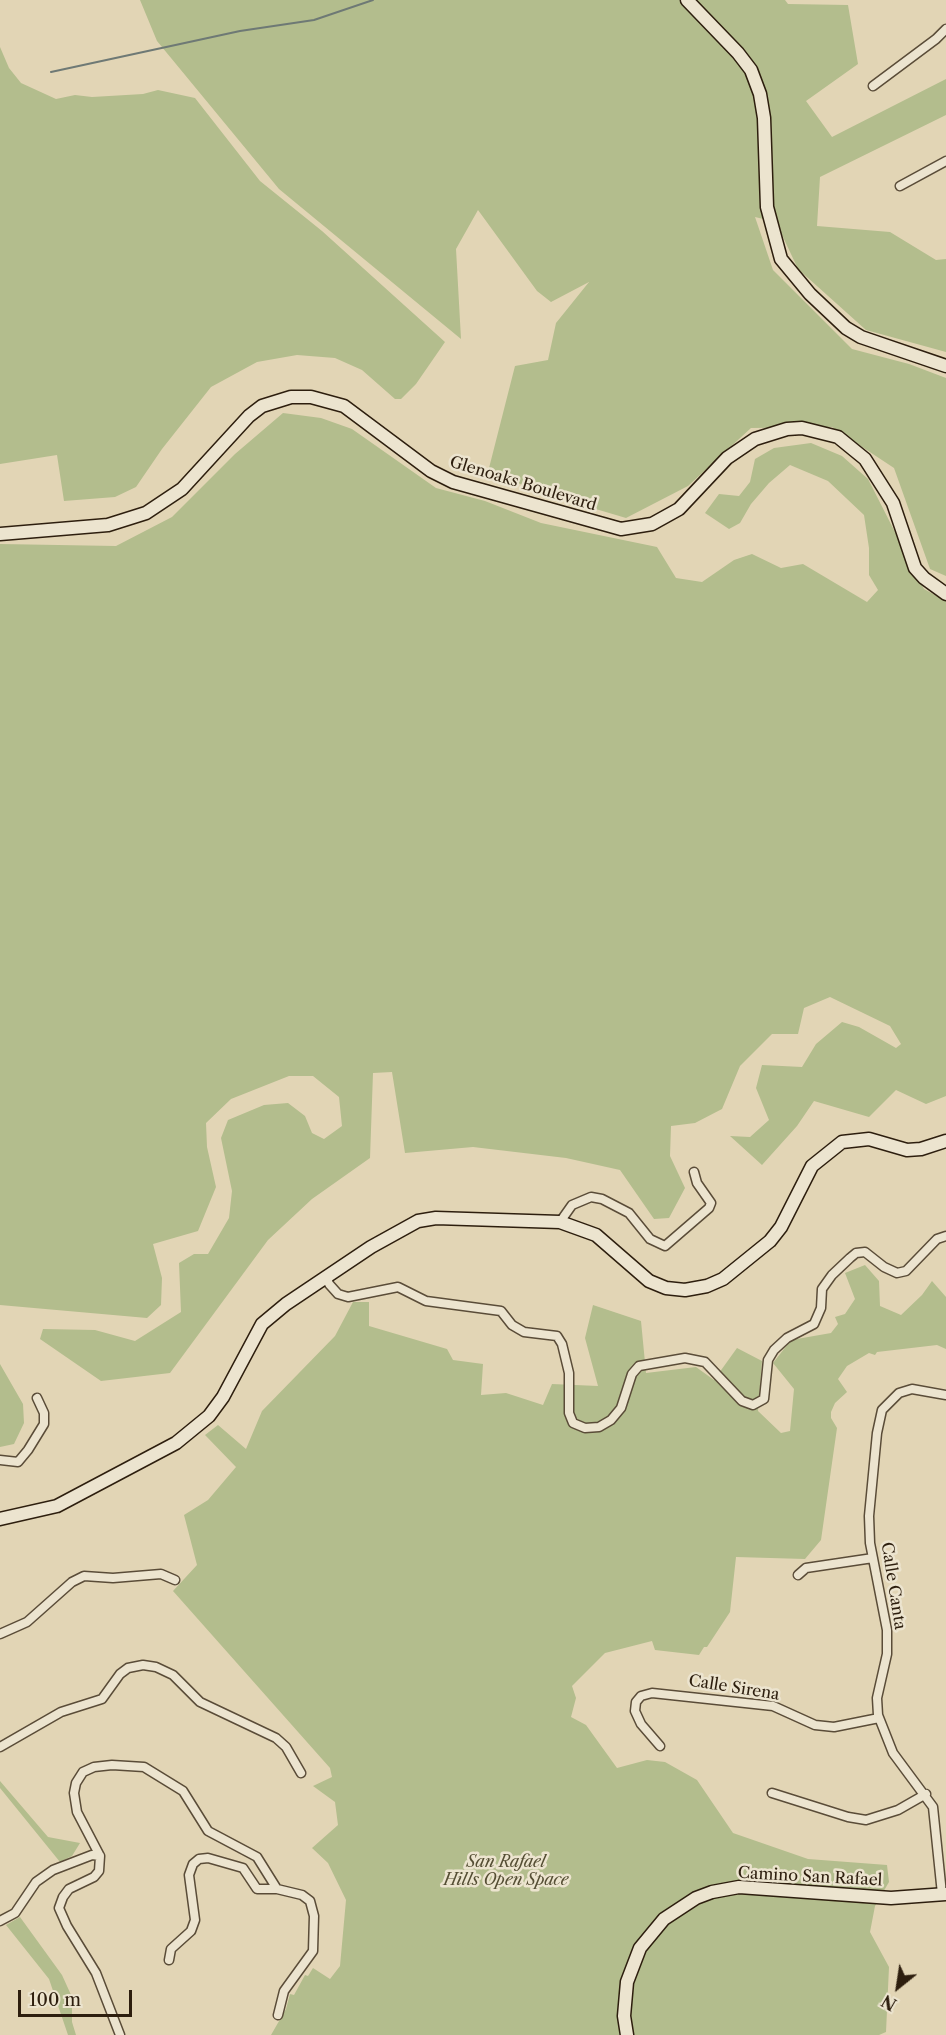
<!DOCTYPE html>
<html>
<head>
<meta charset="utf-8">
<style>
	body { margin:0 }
	#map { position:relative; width:946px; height:2035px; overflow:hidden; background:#e2d5b5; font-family:"Libre Caslon Text",serif }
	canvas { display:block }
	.north { position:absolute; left:868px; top:1957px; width:60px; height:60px; -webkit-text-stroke:4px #ece4cf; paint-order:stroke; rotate:210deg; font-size:16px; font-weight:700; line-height:24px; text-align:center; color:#2d1e0e }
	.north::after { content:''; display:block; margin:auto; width:21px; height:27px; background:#2d1e0e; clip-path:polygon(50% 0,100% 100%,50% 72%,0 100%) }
	.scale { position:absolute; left:18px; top:1990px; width:114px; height:27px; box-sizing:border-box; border:3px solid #2d1e0e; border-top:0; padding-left:8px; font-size:18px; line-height:21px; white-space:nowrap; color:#2d1e0e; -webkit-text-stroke:4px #ece4cf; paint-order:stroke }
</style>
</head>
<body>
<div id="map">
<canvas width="946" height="2035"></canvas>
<div class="north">N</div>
<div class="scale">100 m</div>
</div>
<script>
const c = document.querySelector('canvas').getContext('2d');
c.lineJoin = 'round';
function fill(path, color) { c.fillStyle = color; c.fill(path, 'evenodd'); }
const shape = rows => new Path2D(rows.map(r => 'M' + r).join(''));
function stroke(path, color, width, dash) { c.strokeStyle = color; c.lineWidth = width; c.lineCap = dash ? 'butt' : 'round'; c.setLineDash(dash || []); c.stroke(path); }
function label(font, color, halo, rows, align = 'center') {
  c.font = font + ' "Libre Caslon Text",serif'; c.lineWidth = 5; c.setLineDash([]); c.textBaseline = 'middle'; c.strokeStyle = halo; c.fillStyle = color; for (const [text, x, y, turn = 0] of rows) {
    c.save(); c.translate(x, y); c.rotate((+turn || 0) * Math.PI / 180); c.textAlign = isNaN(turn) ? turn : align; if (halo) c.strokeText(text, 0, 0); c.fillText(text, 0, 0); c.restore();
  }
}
const green = shape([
	[140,0,785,0,788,4,848,5,858,64,806,101,832,137,946,79,946,115,820,177,817,226,890,232,936,260,946,259,946,352,866,330,798,269,776,222,755,217,773,270,852,349,909,364,946,378,946,576,930,569,894,468,832,427,751,428,688,486,626,518,552,496,488,472,515,366,548,360,556,323,589,282,551,302,537,291,478,210,456,249,461,339,279,189,157,41],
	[0,47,9,68,21,83,56,99,75,95,92,97,143,94,158,90,195,98,260,181,322,231,445,342,416,384,401,399,395,399,362,370,335,358,297,355,257,362,211,387,162,449,136,487,115,497,64,501,57,455,0,464],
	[283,413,321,418,352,429,436,488,485,501,541,523,657,547,676,578,702,582,734,560,752,554,781,568,803,564,867,602,878,590,869,575,869,548,864,515,828,481,790,465,769,483,751,504,740,523,729,529,705,513,719,494,739,496,750,482,755,459,774,448,811,443,842,456,868,479,924,589,946,601,946,1096,926,1104,896,1090,869,1117,814,1101,797,1126,762,1165,730,1136,750,1137,769,1120,756,1088,762,1065,802,1067,816,1044,842,1022,859,1027,896,1048,901,1044,890,1026,830,997,804,1008,798,1034,772,1034,740,1066,722,1109,695,1123,671,1126,670,1156,685,1188,669,1218,654,1219,620,1170,566,1158,473,1147,405,1153,392,1072,373,1073,370,1158,312,1199,268,1240,170,1373,101,1381,40,1339,43,1329,95,1330,135,1341,181,1312,179,1263,194,1254,208,1254,229,1218,232,1191,221,1138,228,1120,264,1105,288,1103,305,1116,312,1133,324,1139,342,1126,339,1097,313,1076,289,1076,231,1099,206,1123,207,1147,216,1187,198,1231,153,1244,162,1278,161,1305,147,1318,0,1305,0,544,116,546,172,517,235,454],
	[865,1265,879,1281,880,1306,901,1315,922,1295,932,1281,946,1297,946,1349,937,1345,877,1352,875,1355,869,1353,847,1366,838,1379,847,1392,835,1403,831,1412,831,1418,837,1428,821,1540,805,1559,736,1557,730,1612,707,1647,704,1647,699,1655,655,1650,652,1641,605,1653,572,1686,576,1698,571,1717,586,1725,617,1768,647,1760,665,1762,697,1780,733,1833,808,1859,887,1865,889,1882,875,1906,870,1932,889,1967,886,2032,879,2035,271,2035,286,2009,290,1994,294,1995,305,1975,308,1976,313,1968,330,1979,340,1966,346,1900,328,1863,312,1848,338,1825,335,1802,313,1786,332,1777,330,1768,173,1591,197,1565,184,1515,208,1500,236,1467,205,1435,218,1425,246,1449,262,1411,335,1336,353,1302,369,1302,369,1326,447,1349,453,1360,483,1364,481,1395,506,1393,543,1405,552,1384,598,1386,585,1338,593,1305,641,1321,646,1373,696,1367,714,1380,737,1348,762,1361,758,1411,781,1433,790,1431,794,1389,773,1363,791,1340,831,1333,838,1324,835,1317,845,1314,855,1299,845,1273],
	[0,1364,23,1404,24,1423,14,1444,0,1447],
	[0,1781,48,1837,80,1843,72,1856,60,1862,0,1788],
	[20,1917,62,1975,72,1997,72,2022,76,2035,68,2035,49,1979,6,1925]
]);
const stream = shape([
	[51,72,240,31,314,20,373,0]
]);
const street = shape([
	[873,86,936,39,946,29],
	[900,186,946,161],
	[560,1222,572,1205,591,1197,602,1199,629,1213,650,1239,665,1246,709,1208,711,1203,697,1183,694,1172],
	[327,1277,329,1284,338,1294,348,1297,398,1287,426,1301,501,1311,512,1325,524,1332,557,1336,562,1344,569,1373,569,1413,573,1423,585,1428,599,1427,611,1420,621,1408,632,1374,639,1366,685,1358,705,1362,742,1401,753,1405,764,1399,768,1360,774,1350,787,1338,814,1324,821,1308,822,1289,832,1275,850,1258,856,1253,865,1252,884,1267,897,1273,906,1271,937,1239,946,1236],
	[0,1460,18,1462,28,1450,44,1424,44,1413,37,1398],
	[798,1575,806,1568,873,1558],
	[0,1634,27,1622,72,1582,84,1576,113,1578,161,1574,175,1580],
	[660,1746,641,1724,635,1711,636,1702,641,1696,652,1693,773,1706,815,1725,834,1727,879,1718],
	[0,1747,61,1712,102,1699,120,1674,128,1668,143,1665,156,1667,173,1675,200,1702,276,1738,286,1747,301,1773],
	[772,1793,848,1817,866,1820,898,1810,926,1794],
	[100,1856,99,1871,94,1877,69,1889,63,1897,59,1908,67,1926,96,1973,120,2035],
	[942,1894,933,1807,893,1753,878,1715,877,1698,887,1654,887,1630,870,1543,869,1516,877,1433,882,1410,899,1393,912,1389,946,1395],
	[0,1921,15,1913,36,1882,53,1870,92,1855,100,1856,77,1812,74,1793,76,1783,83,1772,94,1767,112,1765,144,1767,183,1791,208,1831,257,1857,277,1889,302,1895,310,1901,314,1916,313,1951,284,1991,278,2015],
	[169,1960,171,1949,191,1931,195,1920,189,1875,193,1864,199,1859,208,1858,243,1868,257,1889,277,1889]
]);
const secondary = shape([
	[687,0,738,53,751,70,760,94,764,118,767,207,781,259,810,294,846,328,861,337,946,366],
	[0,534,108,525,146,513,182,489,249,416,262,406,291,397,311,397,344,406,431,471,453,482,621,529,652,524,679,509,727,458,755,439,787,429,802,428,838,437,865,459,893,503,915,568,924,578,946,594],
	[0,1519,57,1506,176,1443,209,1416,223,1397,262,1324,286,1304,371,1247,418,1221,436,1218,560,1222,596,1235,649,1281,666,1288,685,1290,707,1286,723,1279,770,1241,781,1227,812,1166,842,1142,869,1139,907,1150,921,1149,946,1141],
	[627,2035,624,2016,627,1982,640,1948,664,1919,696,1898,712,1892,739,1887,891,1898,946,1894]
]);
const streetNames = [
	["Glenoaks Boulevard",523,484,17],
	["Calle Canta",893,1586,81],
	["Calle Sirena",734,1688,9],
	["Camino San Rafael",810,1877,3]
];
const parkNames = [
	["San Rafael",506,1862],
	["Hills Open Space",506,1880]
];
fill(green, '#b3bd8d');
stroke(stream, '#6e7975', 2);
stroke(street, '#5a4c38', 11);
stroke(secondary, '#2d1e0e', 15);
stroke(street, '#ece4cf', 8);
stroke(secondary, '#ece4cf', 12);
label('16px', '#2d1e0e', '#ece4cf', streetNames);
label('italic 16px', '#554e34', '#ece4cf', parkNames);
</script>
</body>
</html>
